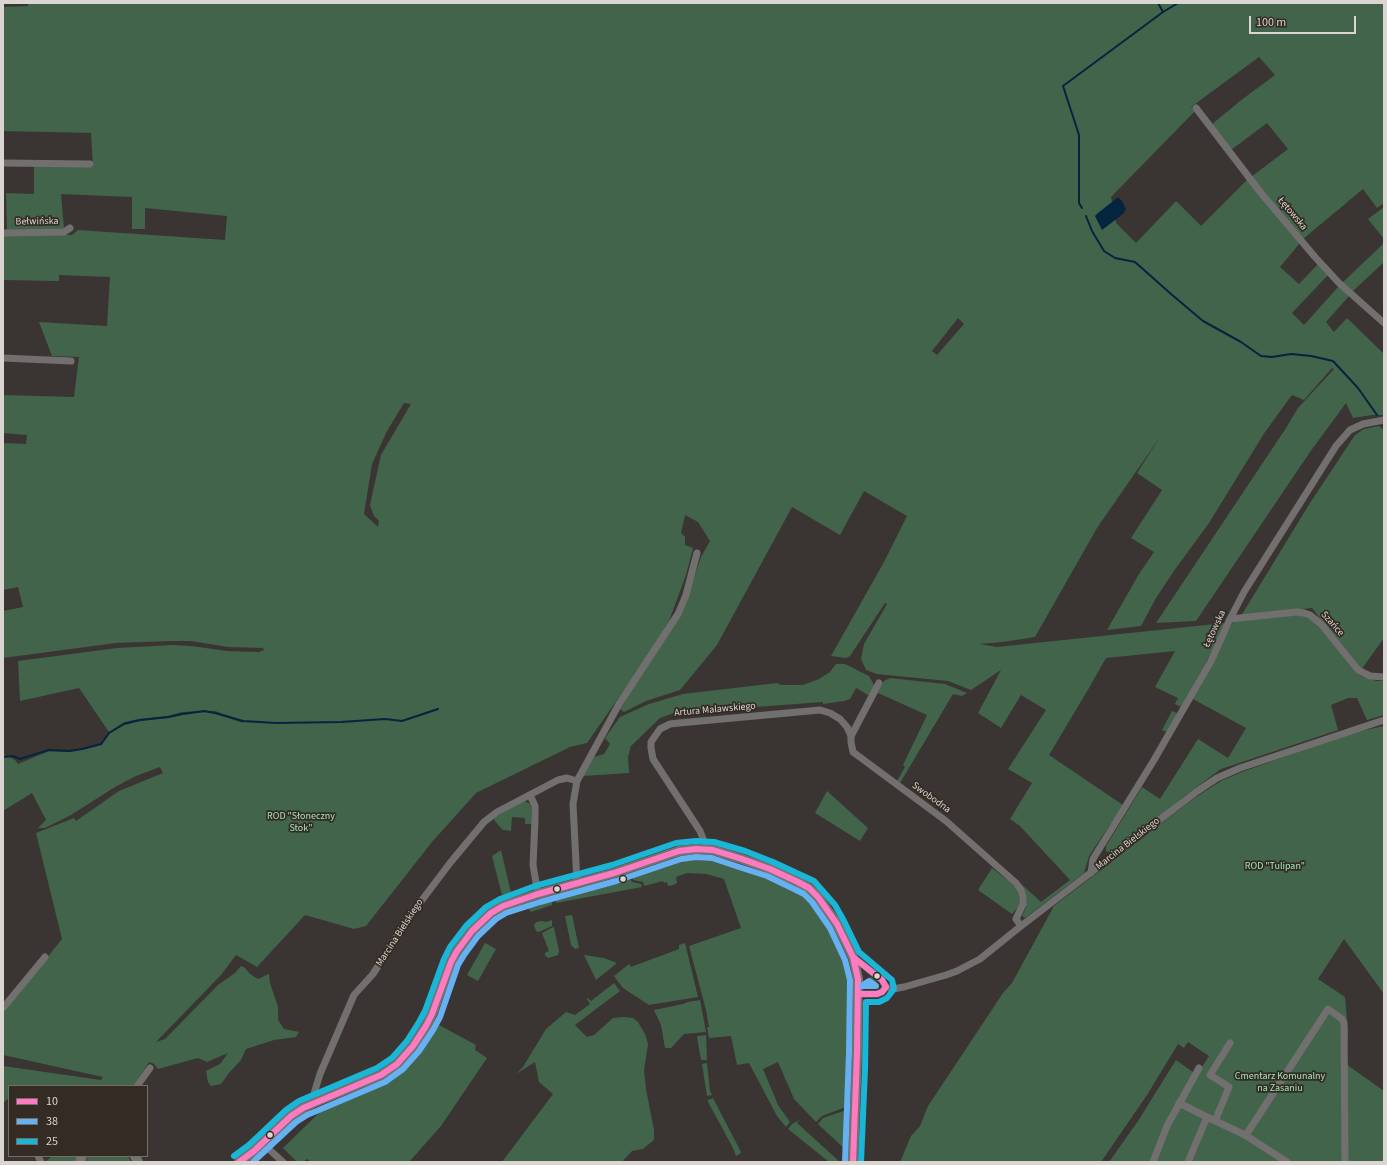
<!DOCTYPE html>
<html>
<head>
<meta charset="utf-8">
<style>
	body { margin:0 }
	#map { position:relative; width:1387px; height:1165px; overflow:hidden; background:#3a3532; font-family:"Source Sans 3",sans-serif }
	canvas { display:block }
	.frame { position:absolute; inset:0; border:4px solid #dbd5d1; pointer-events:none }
	.legend { position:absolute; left:8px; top:1085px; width:140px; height:72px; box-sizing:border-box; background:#332b24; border:1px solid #766f69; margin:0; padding:5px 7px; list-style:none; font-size:12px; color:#dbd5d1 }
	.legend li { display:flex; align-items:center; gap:8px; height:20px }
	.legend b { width:20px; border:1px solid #766f69 }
	.scale { position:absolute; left:1249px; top:16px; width:107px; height:18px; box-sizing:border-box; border:2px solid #dbd5d1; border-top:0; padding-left:5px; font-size:12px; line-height:14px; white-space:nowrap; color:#dbd5d1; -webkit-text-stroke:3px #332b24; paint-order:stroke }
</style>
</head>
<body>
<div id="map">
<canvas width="1387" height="1165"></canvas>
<div class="frame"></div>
<ul class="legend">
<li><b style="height:5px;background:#fe7ac1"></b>10</li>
<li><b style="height:5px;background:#66b1f2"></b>38</li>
<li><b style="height:5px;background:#1ab6d8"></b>25</li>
</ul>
<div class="scale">100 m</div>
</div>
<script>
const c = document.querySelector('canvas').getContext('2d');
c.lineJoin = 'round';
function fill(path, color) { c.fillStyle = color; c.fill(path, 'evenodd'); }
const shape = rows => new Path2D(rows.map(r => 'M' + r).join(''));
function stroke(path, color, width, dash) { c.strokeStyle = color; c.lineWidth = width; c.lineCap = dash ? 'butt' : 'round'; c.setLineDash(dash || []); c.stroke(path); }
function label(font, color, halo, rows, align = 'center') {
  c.font = font + ' "Source Sans 3",sans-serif'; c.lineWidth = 3.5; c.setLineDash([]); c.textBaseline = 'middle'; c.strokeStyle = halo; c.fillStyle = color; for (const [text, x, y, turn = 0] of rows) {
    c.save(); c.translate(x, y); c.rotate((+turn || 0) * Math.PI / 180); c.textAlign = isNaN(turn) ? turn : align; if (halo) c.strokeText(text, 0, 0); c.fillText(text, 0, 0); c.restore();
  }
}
const green = shape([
	[28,3,1384,3,1384,203,1377,208,1363,189,1303,239,1251,177,1288,149,1267,123,1231,150,1211,125,1240,101,1275,75,1259,57,1191,107,1195,111,1111,197,1116,223,1136,243,1176,201,1201,226,1247,180,1300,243,1280,267,1299,284,1318,264,1328,275,1292,313,1304,325,1339,286,1349,296,1326,322,1334,332,1347,318,1384,354,1384,413,1383,415,1372,415,1353,418,1346,403,1310,452,1196,621,1156,623,1286,428,1298,408,1334,369,1332,368,1304,400,1292,395,1265,432,1209,523,1176,568,1156,598,1141,626,1107,630,1139,574,1154,552,1131,538,1162,490,1137,473,1160,437,1097,528,1035,637,1003,642,979,644,997,647,1225,623,1215,646,1181,707,1175,704,1178,698,1155,687,1175,651,1106,658,1089,688,1049,755,1123,805,1089,856,1084,873,1025,918,1022,916,1026,907,1026,895,1020,883,1041,902,1070,880,1020,826,1010,819,1032,783,1008,769,1046,710,1021,695,1001,728,978,713,1001,670,971,690,948,681,877,674,866,670,861,659,864,644,887,604,885,603,850,656,846,658,831,656,884,562,907,516,864,491,840,535,792,507,717,645,680,690,646,701,624,712,620,709,684,607,701,557,710,541,698,522,685,515,681,533,685,537,685,545,693,548,686,575,669,621,647,657,587,743,570,747,476,793,432,842,366,926,354,929,305,915,257,967,236,955,221,975,156,1042,165,1039,218,985,235,973,241,966,245,968,250,974,258,979,269,974,270,983,278,1007,278,1020,284,1029,299,1032,296,1037,274,1040,246,1049,241,1060,229,1073,221,1084,211,1086,208,1082,206,1071,220,1064,228,1053,207,1062,198,1058,158,1069,154,1064,149,1062,133,1086,9,1086,9,1098,3,1103,3,1066,101,1080,103,1077,3,1055,3,1013,62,939,36,833,74,818,76,821,119,791,163,773,160,767,136,776,115,787,71,815,45,828,38,828,46,820,32,793,3,811,3,754,15,760,18,764,49,751,69,752,82,750,102,745,110,733,125,724,140,721,169,718,182,715,204,712,214,713,243,723,243,721,215,711,204,711,182,712,168,716,139,719,124,722,109,732,79,688,20,701,18,661,117,648,172,645,191,646,227,651,259,652,264,650,263,648,228,647,191,641,172,641,116,643,3,658,3,611,23,607,18,587,3,590,3,443,26,444,27,435,3,433,3,395,74,397,79,357,52,356,39,322,107,326,110,277,59,275,59,281,3,280,3,234,72,235,78,230,225,240,227,216,145,208,145,229,132,229,132,197,61,194,64,229,7,230,6,193,34,194,34,166,93,167,91,133,3,131,3,7,28,6],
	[958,318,964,324,937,355,932,351],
	[404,403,411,404,381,455,373,491,370,505,374,516,379,521,378,527,364,514,372,464,387,431],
	[1384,207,1384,239,1368,219],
	[1384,243,1384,262,1352,292,1342,283],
	[1379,426,1384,430,1384,638,1361,670,1312,608,1241,616,1310,503,1355,435,1364,429],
	[1298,615,1305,615,1315,622,1356,673,1363,677,1377,681,1384,681,1384,715,1367,720,1357,698,1348,698,1331,705,1338,730,1221,769,1183,797,1158,819,1113,852,1111,853,1106,851,1106,846,1142,787,1160,799,1198,739,1228,758,1246,728,1193,699,1234,620],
	[836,664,845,664,869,676,874,685,870,694,868,695,856,688,850,699,844,701,823,704,823,702,674,713,660,718,631,746,628,757,629,773,583,776,594,757,604,754,610,744,605,738,620,717,649,704,683,694,777,683,781,685,803,685,819,679,830,672],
	[890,678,945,684,967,693,962,696,953,694,900,783,897,781,905,767,903,765,927,715,878,693,884,681],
	[1172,711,1177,713,1167,732,1162,730],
	[1384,726,1384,994,1344,939,1318,979,1345,997,1348,1032,1346,1064,1384,1091,1384,1162,1109,1162,1138,1121,1176,1060,1197,1075,1209,1056,1188,1042,1184,1048,1178,1044,1147,1095,1101,1162,900,1162,911,1136,920,1126,928,1106,1003,993,1012,983,1054,906,1193,799,1221,781,1242,772,1352,733],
	[827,791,868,828,860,841,815,813],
	[525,801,530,804,531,807,532,824,525,824,525,818,512,817,511,831,503,830,501,828,494,820,495,817,522,802],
	[501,850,511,893,502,895,492,856],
	[691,857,707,858,747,869,803,893,812,900,824,914,837,938,849,967,851,975,852,992,849,1094,847,1096,846,1104,849,1104,846,1107,822,1116,816,1122,794,1099,778,1062,763,1069,778,1105,790,1122,786,1127,777,1116,749,1063,737,1065,731,1036,709,1038,707,1027,709,1027,706,1010,689,946,741,928,724,879,706,874,687,873,676,877,677,883,673,885,668,886,667,882,664,883,663,881,644,886,643,882,633,880,632,876,641,873,654,866,672,860],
	[992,868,1012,884,1017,890,1019,895,1020,902,1018,907,1012,914,978,890],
	[629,877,632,882,641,884,642,887,556,903,555,897,556,896,595,884,614,882],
	[550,898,552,898,552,905,531,912,528,908,530,905],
	[572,915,579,948,575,949,571,945,565,916],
	[552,920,552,926,541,931,538,932,536,931,534,925,536,922,542,921,546,922],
	[553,927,554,928,559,951,558,955,548,958,545,955,545,953,549,951,542,933],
	[485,943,496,949,478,981,467,975],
	[685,943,698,997,649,1005,623,988,614,976,629,964,631,967,679,949,679,945],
	[584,955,604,958,617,963,596,980],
	[871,977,874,979,877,982,877,988,869,987,865,983,866,980],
	[614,983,620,991,575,1025,587,1037,594,1035,613,1018,624,1017,633,1018,638,1022,645,1034,648,1044,644,1070,646,1089,654,1130,654,1140,643,1149,632,1151,622,1162,502,1162,553,1094,539,1082,535,1062,516,1074,523,1067,546,1029,566,1012,575,1015,590,1004,587,999,588,998,591,1001],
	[700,1000,706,1032,684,1034,671,1048,665,1048,661,1025,654,1010,683,1004,688,1002],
	[439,1025,476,1045,475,1050,487,1058,441,1126,409,1162,311,1162,307,1159,303,1162,297,1162,283,1148,322,1110,393,1080,418,1054],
	[706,1035,707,1060,701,1060,697,1037,698,1036],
	[707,1063,710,1091,712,1095,707,1096,702,1064],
	[713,1098,741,1152,741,1153,736,1156,732,1146,708,1102,708,1100],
	[849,1109,847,1151,818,1124,823,1118],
	[800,1120,797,1123,840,1162,829,1162,788,1129,792,1124],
	[52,1156,77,1156,75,1162,45,1162],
	[88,1156,128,1156,131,1162,86,1162]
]);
const water = shape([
	[1117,198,1119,198,1122,201,1126,209,1123,214,1102,230,1095,216,1098,213]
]);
const stream = shape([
	[1158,3,1163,12,1178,3],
	[1082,208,1079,203,1079,135,1063,86,1163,12],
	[1086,216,1092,231,1104,251,1115,258,1135,262,1171,294,1203,321,1241,342,1261,356,1272,357,1291,354,1311,356,1333,361,1358,388,1377,415],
	[3,757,13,756,20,759,49,750,69,751,82,749,101,744,109,733,124,724,140,720,168,717,182,714,204,711,215,713,243,721,276,723,341,722,385,719,402,721,438,709]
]);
const street = shape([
	[1196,108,1261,193,1315,257,1339,283,1384,323],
	[3,163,90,164],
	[3,233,64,232,70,228],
	[3,358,71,361],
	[1230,619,1297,612,1304,613,1310,615,1321,624,1358,670,1370,676,1384,677],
	[879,683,851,736,851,742,853,752,946,821,1016,883,1021,890,1023,897,1023,904,1016,919,1021,926],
	[530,795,535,806,535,820,533,865,538,894],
	[707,849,700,831,653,759,651,748,651,742,660,729,670,724,679,723,820,710,830,713,840,719,847,727,851,736],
	[1091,873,1093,859,1154,760,1211,661,1230,619,1244,592,1336,446,1350,430,1363,424,1384,420],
	[577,883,573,804,577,781,619,704,678,614,686,595,697,553],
	[853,957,882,980,886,987],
	[886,987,893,989,904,987,946,975,957,971,980,959,1021,926,1196,792,1217,778,1240,768,1384,720],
	[858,994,877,994,882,992,886,987],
	[3,1008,45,957],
	[137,1086,150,1068],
	[315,1102,313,1097,320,1074,354,995,373,974,410,916,450,863,484,822,497,812,558,780,567,778,577,781],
	[1179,1103,1207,1117,1188,1162],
	[1207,1117,1245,1135,1287,1162],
	[1215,1121,1229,1087,1210,1075,1230,1043],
	[1246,1135,1328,1009,1342,1019,1344,1023,1345,1162],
	[262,1143,283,1162],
	[38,1156,41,1162],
	[1153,1162,1167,1126,1199,1068]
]);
const secondary = shape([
	[135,1156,138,1162],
	[80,1162,82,1156],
	[239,1162,254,1151,291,1116,303,1108,315,1102,381,1075,397,1064,413,1046,426,1026,432,1014,451,962,457,951,472,931,491,913,503,906,538,894,614,873,679,851,696,849,713,850,742,859,770,869,798,882,809,888,818,897,837,924,853,957,858,979,857,1053,853,1162]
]);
const bus1 = shape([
	[853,957,882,980,886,987,882,992,877,994,858,994],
	[239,1162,254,1151,291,1116,303,1108,381,1075,397,1064,413,1046,426,1026,432,1014,451,962,457,951,472,931,491,913,503,906,538,894,614,873,679,851,696,849,713,850,742,859,770,869,798,882,809,888,818,897,837,924,853,957,858,979,857,1053,853,1162]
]);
const bus2 = shape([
	[862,986,876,986,869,981,863,985],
	[253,1162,296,1122,307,1115,385,1082,403,1069,419,1051,433,1030,440,1017,458,965,464,955,478,936,496,919,506,913,540,902,616,881,681,859,696,857,712,858,739,867,767,876,794,889,804,894,812,902,830,928,845,960,850,980,849,1053,845,1162]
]);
const bus3 = shape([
	[234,1156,249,1145,286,1110,299,1101,377,1068,392,1058,407,1041,419,1022,425,1011,444,959,450,947,466,926,486,907,500,899,535,886,612,865,676,843,696,841,714,842,745,851,773,862,814,881,835,905,844,921,859,952,892,980,894,989,887,998,879,1002,866,1002,865,1069,861,1162]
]);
const markers = [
	[623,879,3.5,"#dbd5d1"],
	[557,889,3.5,"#dbd5d1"],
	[877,976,3.5,"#dbd5d1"],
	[270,1135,3.5,"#dbd5d1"]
];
const streetNames = [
	["Łętowska",1292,214,50],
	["Bełwińska",37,222,-1],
	["Szańce",1332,624,49],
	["Łętowska",1215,629,-65],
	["Artura Malawskiego",715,710,-5],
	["Swobodna",931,798,36],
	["Marcina Bielskiego",1128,844,-38],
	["Marcina Bielskiego",400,933,-57]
];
const parkNames = [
	["ROD \"Słoneczny",301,817],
	["Stok\"",301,829],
	["ROD \"Tulipan\"",1275,867],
	["Cmentarz Komunalny",1280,1077],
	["na Zasaniu",1280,1089]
];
fill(green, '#41644b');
fill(water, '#05243f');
stroke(stream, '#05243f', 2);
stroke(street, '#72706f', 7);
stroke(secondary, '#757371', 10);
stroke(bus1, '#fe7ac1', 6);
stroke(bus2, '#66b1f2', 6);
stroke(bus3, '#1ab6d8', 6);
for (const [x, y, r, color] of markers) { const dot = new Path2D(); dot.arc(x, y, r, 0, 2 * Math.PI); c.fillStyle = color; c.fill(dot); stroke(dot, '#332b24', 1.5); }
label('10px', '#dbd5d1', '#332b24', streetNames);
label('10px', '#a0e8b6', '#332b24', parkNames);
</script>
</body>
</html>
